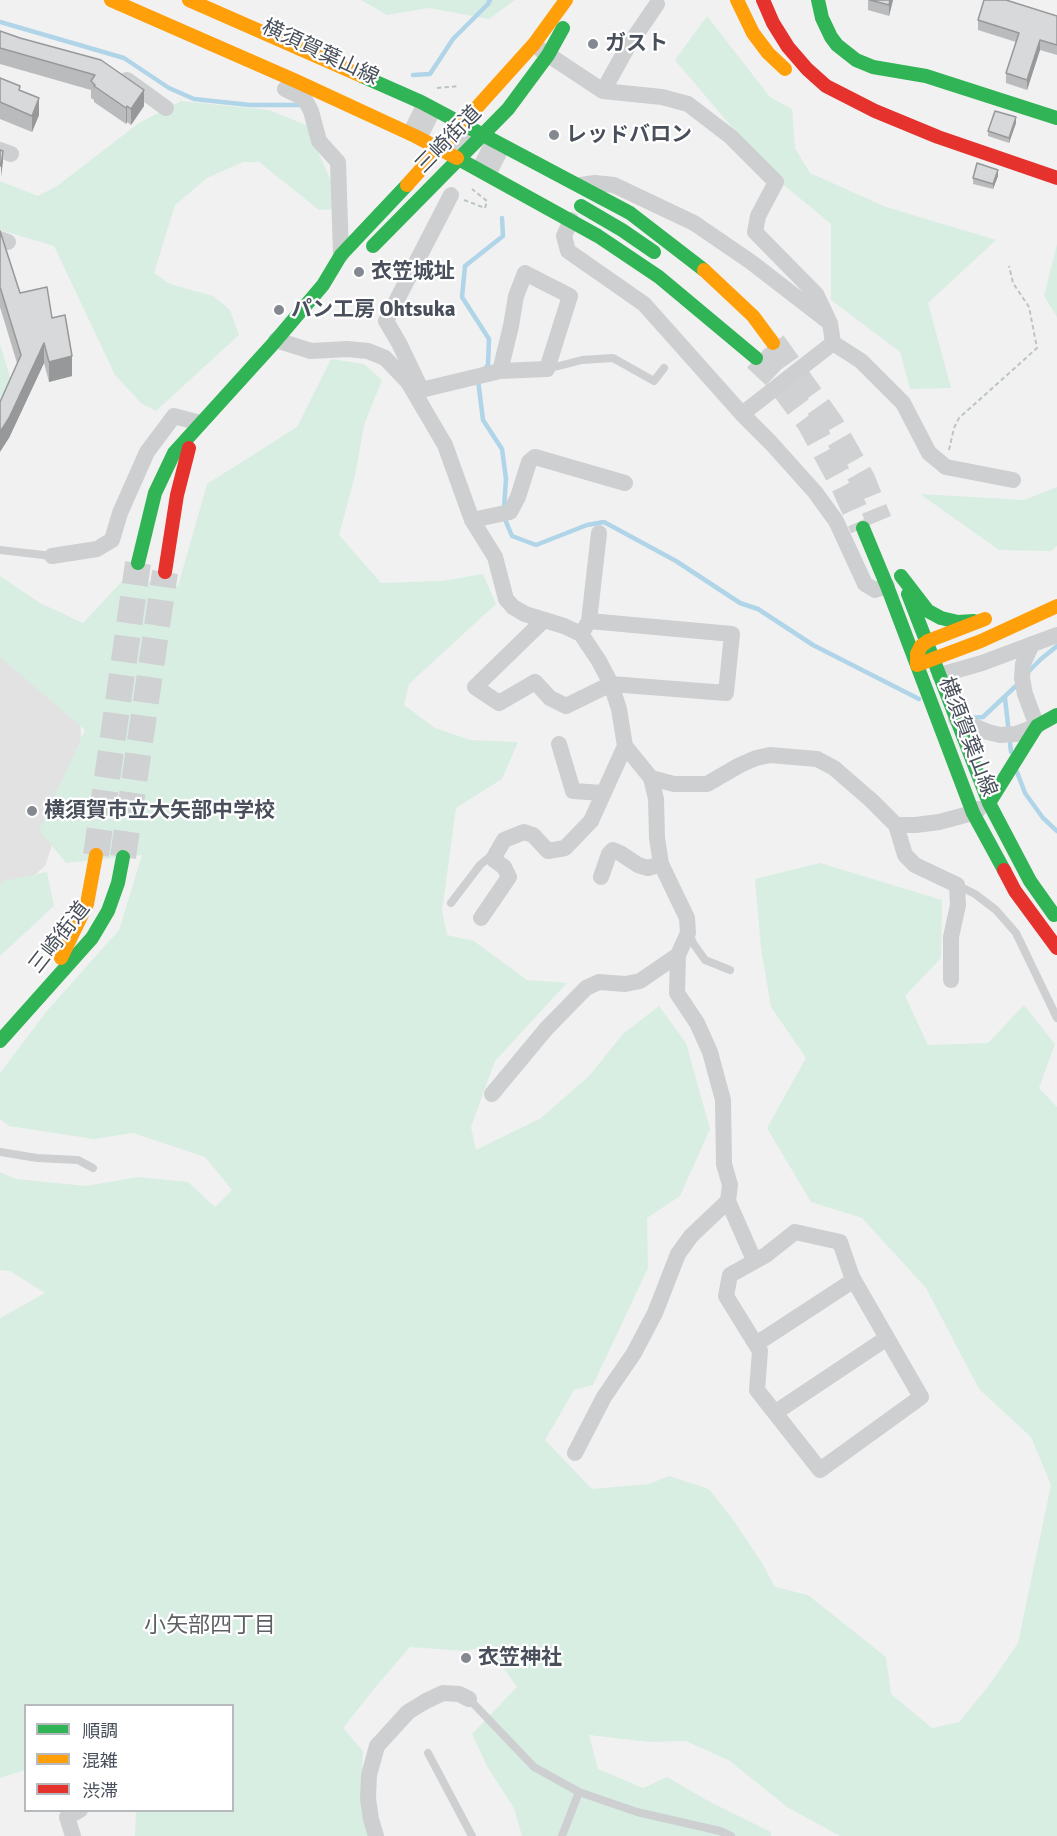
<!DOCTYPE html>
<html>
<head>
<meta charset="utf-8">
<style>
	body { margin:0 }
	#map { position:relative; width:1057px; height:1836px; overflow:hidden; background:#f1f1f1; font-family:Signika,"Noto Sans JP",sans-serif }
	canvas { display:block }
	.legend { position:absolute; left:24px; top:1704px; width:210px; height:108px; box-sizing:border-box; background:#fff; border:2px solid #b6b9bd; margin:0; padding:8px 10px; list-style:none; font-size:18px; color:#49505b }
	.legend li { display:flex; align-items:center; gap:12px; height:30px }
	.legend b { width:30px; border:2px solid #b6b9bd }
</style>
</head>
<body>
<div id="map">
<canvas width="1057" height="1836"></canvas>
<ul class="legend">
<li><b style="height:8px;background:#30b455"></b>順調</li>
<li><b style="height:8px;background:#ff9f0a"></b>混雑</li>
<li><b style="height:8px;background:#e5322d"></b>渋滞</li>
</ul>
</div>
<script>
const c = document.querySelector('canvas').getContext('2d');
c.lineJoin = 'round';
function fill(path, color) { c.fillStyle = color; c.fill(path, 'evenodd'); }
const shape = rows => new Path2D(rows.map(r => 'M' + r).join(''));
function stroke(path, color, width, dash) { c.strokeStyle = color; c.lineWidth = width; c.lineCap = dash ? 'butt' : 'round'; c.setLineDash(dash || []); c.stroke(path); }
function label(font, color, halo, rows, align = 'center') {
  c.font = font + ' Signika,"Noto Sans JP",sans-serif'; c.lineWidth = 4.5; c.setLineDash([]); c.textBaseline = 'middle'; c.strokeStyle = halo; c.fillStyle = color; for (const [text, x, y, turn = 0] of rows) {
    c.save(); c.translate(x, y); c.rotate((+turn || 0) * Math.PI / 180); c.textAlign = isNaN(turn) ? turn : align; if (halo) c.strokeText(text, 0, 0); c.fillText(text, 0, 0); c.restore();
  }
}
const education = shape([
	[0,626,80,717,82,756,45,866,0,905]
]);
const green = shape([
	[361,0,515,0,489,19,429,8,387,15],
	[707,16,770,97,792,109,795,148,810,173,886,207,996,240,928,303,951,388,910,389,900,352,831,300,831,224,774,177,675,60],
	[181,101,269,110,306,125,341,203,333,209,319,210,259,162,243,162,207,178,175,205,154,273,170,284,213,296,230,310,239,335,156,411,142,404,115,375,54,246,0,230,0,181,38,196,57,186,139,123],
	[1057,244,1057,317,1044,296],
	[0,344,12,384,0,402],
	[331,359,364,364,382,380,364,425,355,476,339,535,381,583,442,581,483,574,496,604,409,684,404,705,435,728,470,740,518,742,502,779,456,808,442,911,447,935,474,941,527,980,567,983,495,1061,471,1127,476,1150,541,1118,589,1076,623,1034,659,1006,686,1043,710,1129,680,1196,647,1218,648,1268,593,1385,574,1390,545,1440,592,1489,649,1484,669,1476,709,1489,734,1521,762,1563,775,1587,808,1595,886,1657,891,1694,932,1728,959,1722,990,1684,1018,1643,1051,1485,1031,1437,979,1389,926,1288,862,1218,811,1202,767,1128,806,1058,771,1007,761,948,755,879,820,863,942,900,941,958,905,996,928,1045,988,1043,1024,1005,1055,1044,1039,1088,1057,1107,1057,1836,840,1836,787,1807,730,1761,686,1741,649,1742,589,1735,598,1769,643,1788,667,1777,710,1802,771,1832,771,1836,522,1836,514,1808,488,1768,472,1734,517,1687,488,1646,465,1651,410,1647,378,1684,343,1728,363,1751,361,1789,371,1836,135,1836,136,1811,232,1810,232,1706,26,1706,25,1770,0,1778,0,1318,45,1293,10,1271,0,1270,0,1172,16,1179,86,1186,138,1177,188,1182,215,1207,232,1190,205,1157,133,1133,94,1139,9,1126,0,1119,0,1073,46,1012,119,930,142,855,66,863,39,830,85,730,0,657,0,576,40,603,83,623,125,578,178,586,207,484,297,427],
	[1057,487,1057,546,1051,551,999,550,920,494,1024,500],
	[47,872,54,906,0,956,0,885,4,881]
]);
const stream = shape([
	[0,22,124,58,169,88,194,99,250,105,304,105],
	[430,74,453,39,488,4,490,0],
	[413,75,430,74],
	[484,370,488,365,489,339,462,297,465,266,503,236,502,218],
	[478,380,483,420,502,449,506,479,504,508],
	[504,517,512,536,536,545,587,525,604,522,676,561,740,603,758,609,813,645,919,699],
	[1027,673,1041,659,1057,646],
	[1005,698,1011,752],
	[970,718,983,717,1018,684],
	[1017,772,1025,793,1043,818,1057,831]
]);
const primaryTunnel = shape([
	[409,118,509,168],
	[773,343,830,423,862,479,879,521],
	[756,358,776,377,810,423,844,486,863,528],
	[96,855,138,563],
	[123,857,165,572]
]);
const path = shape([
	[437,88,459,86],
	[464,200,485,208,487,201,472,189],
	[949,450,954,428,959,418,1037,348,1029,307,1013,283,1009,266]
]);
const lane = shape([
	[547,369,582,360,613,358,654,381,664,368],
	[0,550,52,556],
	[957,885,975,894,996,910,1016,933,1057,1018],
	[451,903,480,865,487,859,493,859],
	[689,933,693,943,705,960,730,970],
	[0,1152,37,1158,78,1160,93,1168],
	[469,1699,534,1767,579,1792,637,1812,720,1831,731,1836],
	[428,1753,472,1836],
	[562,1836,579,1792]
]);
const street = shape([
	[541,50,603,91,662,97,688,104,731,137,776,182,758,216,755,232,816,294,828,319],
	[127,80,166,108],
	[285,89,304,98,311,111,319,141,338,162,341,255],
	[603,91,627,48,657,4],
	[0,150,11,154],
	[581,185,595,183,614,185,694,223,751,262,830,323,833,343,861,361,903,403,929,453,946,467,1013,480],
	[571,220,564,236,568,251,644,304,742,414,771,443,815,492,836,521,865,584,875,590,887,586],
	[0,239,8,242],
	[276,340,311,351,347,349,368,351,385,358,408,382,445,445,472,520,495,557,506,599,513,607,525,614,564,626,581,634,599,661,611,684,619,709,625,746,651,778,656,799,657,838,661,864,687,918,688,933,678,955,677,993,697,1023,710,1052,723,1100,724,1164,730,1185,728,1201,754,1260],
	[421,389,399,343,386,321,451,195],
	[418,397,421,390,500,371,547,369,570,296,525,273,516,296,511,326,500,371],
	[742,414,833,343],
	[472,520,510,512,518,497,529,462,535,457,625,483],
	[52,556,97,549,112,540,120,513,147,452,174,416,200,423],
	[544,620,475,687,499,703,535,682,550,698,566,706,611,684,726,693,732,634,589,621],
	[583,631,589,621,599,533],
	[940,675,982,663,1057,635],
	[956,719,988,732,1000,735,1016,734,1037,726,1025,694,1022,678,1023,664,1032,644],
	[559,744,573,791,603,793],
	[651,778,674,784,707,784,740,765,756,758,770,755,817,759,834,768,872,801,896,825,905,855,915,865,957,885,958,905,951,937,951,980],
	[896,825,916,825,939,822,973,813,979,809],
	[601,877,609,854,613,850,620,853,638,865,648,868,661,864],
	[481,918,509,877,504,867,493,859,504,840,524,832,533,835,548,851,565,848,591,821,625,746],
	[492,1094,546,1029,586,988,599,982,625,984,640,981,678,955],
	[795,1232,840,1242,852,1277,921,1397,820,1470,757,1390,760,1351,726,1296,730,1275,766,1255,795,1232],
	[756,1344,854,1280],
	[776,1412,887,1338],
	[575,1453,604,1397,634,1353,655,1313,678,1254,691,1236,728,1201],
	[73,1836,67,1817,80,1810],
	[376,1836,371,1819,368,1799,369,1775,377,1746,408,1712,426,1701,443,1693,459,1694,469,1699]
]);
const fast = shape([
	[818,0,822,18,831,37,837,45,856,60,873,67,926,76,1057,118],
	[362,76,421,102,630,213,704,270],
	[457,158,598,236,659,277,756,358],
	[581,206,622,230,654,252],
	[373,246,508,109,548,55,563,28],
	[863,528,887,586,973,813,1004,870],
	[138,563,155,493,174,453,272,345,323,285,341,255,407,185],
	[901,576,928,611,941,618,958,622,974,621],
	[908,594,989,803,1030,881,1054,915],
	[989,803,1037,726,1057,715],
	[0,1041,92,938,108,911,118,883,123,857]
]);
const slow = shape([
	[111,0,296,81,415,136,457,158],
	[189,0,362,76],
	[737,0,753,33,768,53,785,69],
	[407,185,534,44,566,0],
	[704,270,753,316,773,343],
	[985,619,928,641,921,646,917,654,917,665,981,641,1057,606],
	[61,958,87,904,96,855]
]);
const jam = shape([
	[763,0,773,23,788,47,807,69,826,86,875,111,938,137,1057,178],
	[165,572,177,495,189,448],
	[1004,870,1015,891,1057,948]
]);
const wall = shape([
	[868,0,893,0,889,16,868,10],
	[1057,16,1057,55,1040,50,1027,90,1006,83,1006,73,1016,42,978,30,978,20],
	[0,31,20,38,101,60,144,106,131,125,127,122,126,124,94,102,94,100,91,98,91,90,0,64],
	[0,78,39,115,32,132,0,119],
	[1016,123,1009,143,988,136,988,131],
	[998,176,993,189,973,184,973,178],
	[0,231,20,293,52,318,72,376,49,382,44,363,9,438,17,363,0,307]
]);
const shadedWall = shape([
	[890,0,893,0,889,16,889,5],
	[1040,40,1040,50,1027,90,1027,80],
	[144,90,144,106,131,125,131,109],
	[39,98,39,115,32,132,32,116],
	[127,106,127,122,126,124,126,108],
	[1016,117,1016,123,1009,143,1009,138],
	[3,151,3,162,1,177,1,166],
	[998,170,998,176,993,189,993,184],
	[44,343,44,363,9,438,0,452,0,432],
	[72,356,72,376,49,382,49,362]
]);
const building = shape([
	[870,0,890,0,889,5,870,0],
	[984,0,1006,0,1057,16,1057,45,1040,40,1027,80,1006,73,1019,33,978,20,984,0],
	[0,31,20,38,101,60,144,90,131,109,127,106,126,108,94,86,95,85,91,81,95,75,0,48,0,31],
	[0,78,20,86,19,90,39,98,32,116,0,102,0,78],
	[995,111,1016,117,1009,138,988,131,995,111],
	[0,150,3,151,1,166,0,166,0,150],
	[977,163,998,170,993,184,973,178,977,163],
	[0,231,20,293,47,287,52,318,65,315,72,356,49,362,44,343,9,418,0,432,0,402,21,355,0,287,0,231]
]);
const markers = [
	[593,44,6,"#848890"],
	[554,135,6,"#848890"],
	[359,272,6,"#848890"],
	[279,310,6,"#848890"],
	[32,811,6,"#848890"],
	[466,1658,6,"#848890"]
];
const poiNames = [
	["ガスト",605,44],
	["レッドバロン",566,135],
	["衣笠城址",371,272],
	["パン工房 Ohtsuka",291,310],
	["横須賀市立大矢部中学校",44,811],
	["衣笠神社",478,1658]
];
const streetNames = [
	["横須賀葉山線",320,53,25],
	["三崎街道",449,140,-46],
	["横須賀葉山線",967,737,69],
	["三崎街道",60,938,-52]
];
const neighbourhoodNames = [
	["小矢部四丁目",210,1626]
];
fill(education, '#e3e2e2');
fill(green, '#d8eee3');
stroke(stream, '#b0d4e8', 4.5);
stroke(primaryTunnel, '#cfd1d3', 26, [26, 13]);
stroke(path, '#bbc5c3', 2, [4.5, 3]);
stroke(lane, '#cdcfd1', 8);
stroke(street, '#cdcfd1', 16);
stroke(fast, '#30b455', 14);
stroke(slow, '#ff9f0a', 14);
stroke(jam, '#e5322d', 14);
fill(wall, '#babbbc');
fill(shadedWall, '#979899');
fill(building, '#d8d9db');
stroke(building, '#979899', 1.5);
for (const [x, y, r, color] of markers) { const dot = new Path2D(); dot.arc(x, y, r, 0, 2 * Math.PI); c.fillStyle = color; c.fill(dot); stroke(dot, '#fff', 2); }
label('bold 21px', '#49505b', '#fff', poiNames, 'left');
label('21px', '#49505b', '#fff', streetNames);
label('22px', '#5d5f64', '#fff', neighbourhoodNames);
</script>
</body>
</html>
